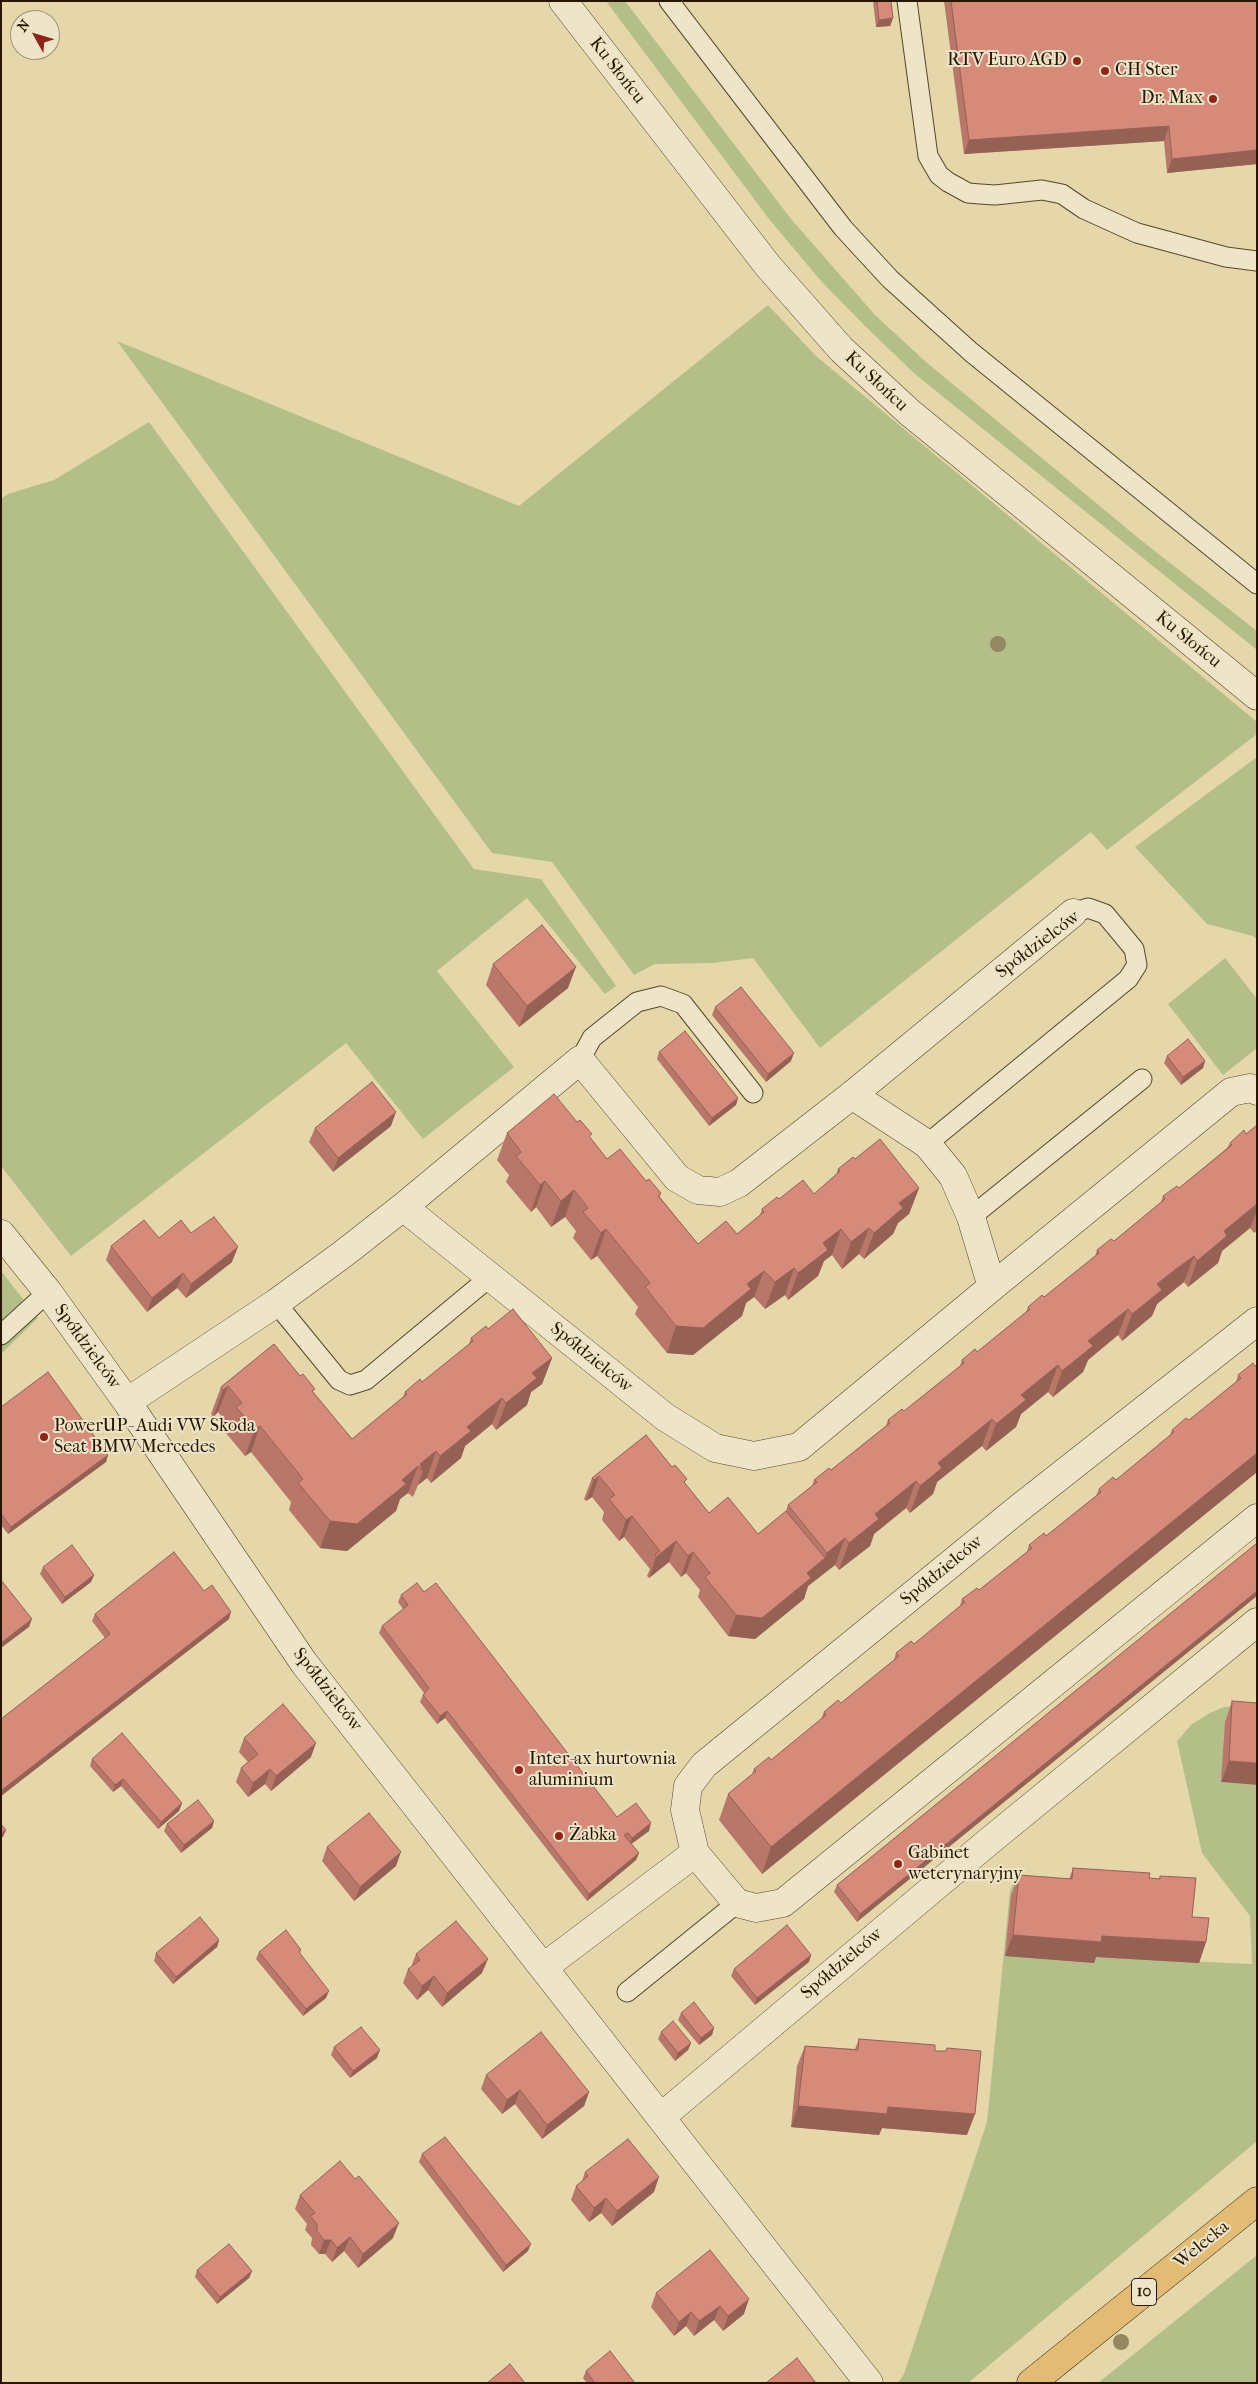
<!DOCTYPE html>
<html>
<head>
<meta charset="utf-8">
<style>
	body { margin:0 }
	#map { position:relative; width:1258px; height:2384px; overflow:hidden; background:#e5d7aa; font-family:"IM FELL French Canon",serif }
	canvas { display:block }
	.frame { position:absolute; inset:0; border:2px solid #281500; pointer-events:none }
	.north { position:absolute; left:10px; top:10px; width:50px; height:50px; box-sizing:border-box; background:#eee5c8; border:1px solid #9f9278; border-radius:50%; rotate:309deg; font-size:14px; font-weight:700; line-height:20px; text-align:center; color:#281500 }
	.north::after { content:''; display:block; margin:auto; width:18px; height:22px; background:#8f2418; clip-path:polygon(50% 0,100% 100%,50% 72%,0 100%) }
</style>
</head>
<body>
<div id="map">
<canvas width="1258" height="2384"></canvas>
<div class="frame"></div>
<div class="north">N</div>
</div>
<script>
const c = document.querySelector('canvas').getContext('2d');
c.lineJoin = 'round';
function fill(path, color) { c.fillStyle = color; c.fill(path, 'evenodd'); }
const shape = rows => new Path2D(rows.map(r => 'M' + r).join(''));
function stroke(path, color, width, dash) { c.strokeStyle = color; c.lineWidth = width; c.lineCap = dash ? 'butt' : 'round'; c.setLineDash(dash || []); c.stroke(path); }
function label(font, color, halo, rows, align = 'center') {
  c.font = font + ' "IM FELL French Canon",serif'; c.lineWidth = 4; c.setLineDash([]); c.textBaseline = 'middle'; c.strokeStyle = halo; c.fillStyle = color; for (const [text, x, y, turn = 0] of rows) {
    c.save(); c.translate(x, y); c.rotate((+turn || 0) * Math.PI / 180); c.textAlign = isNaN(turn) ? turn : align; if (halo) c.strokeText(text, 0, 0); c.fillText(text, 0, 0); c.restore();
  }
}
const green = shape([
	[606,1,625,1,791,219,875,315,926,362,1142,541,1257,631,1257,650,915,374,865,326,821,281,769,219],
	[768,305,816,356,1257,722,1257,734,1107,850,1091,832,820,1048,753,958,713,963,655,964,634,975,552,862,492,853,117,341,519,506],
	[149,422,474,869,541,879,616,986,605,994,527,898,437,971,514,1067,423,1139,346,1043,71,1256,1,1166,1,499,8,494,54,480],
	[1257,757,1257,940,1253,936,1207,924,1135,847],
	[1225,958,1257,999,1257,1048,1223,1075,1168,1004],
	[1,1271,38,1318,1,1354],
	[1244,1705,1221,1782,1257,1785,1257,2141,968,2383,898,2383,904,2374,987,2122,1010,1891,1014,1881,1044,1878,1005,1956,1093,1963,1095,1957,1252,1964,1250,1916,1202,1853,1177,1741,1192,1724,1210,1713,1224,1707],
	[1257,2255,1257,2383,1098,2383]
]);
const service = shape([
	[669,1,843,228,890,279,971,352,1257,584],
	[907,1,928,156,939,175,948,182,968,193,980,194,995,195,1042,190,1062,194,1084,209,1137,233,1226,257,1257,261],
	[580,1060,592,1038,637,1002,661,996,683,1004,753,1093],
	[927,1144,1128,979,1137,965,1134,949,1105,914,1088,908,1073,913],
	[971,1217,1142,1079],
	[276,1303,339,1380,350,1385,366,1380,490,1277],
	[1,1335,48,1292],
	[627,1992,737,1903]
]);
const minor = shape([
	[563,1,768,266,841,349,909,412,1257,696],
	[403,1207,665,1417,715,1448,754,1456,799,1447,992,1287,971,1217,953,1176,927,1144,852,1095],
	[1,1234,48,1292,127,1402,304,1663,869,2383],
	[992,1287,1231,1092,1250,1088,1257,1091],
	[1257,1321,1018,1509,704,1765,688,1786,685,1810,695,1853,737,1903,756,1908,783,1903,1257,1518],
	[127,1402,276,1303,343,1254,403,1207,580,1060,677,1178,698,1190,720,1192,739,1183,852,1095,1073,913],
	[544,1967,695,1853],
	[661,2117,987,1843,1257,1622]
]);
const primary = shape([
	[1031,2383,1257,2201]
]);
const trees = [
	[998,644],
	[1121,2342]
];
const wall = shape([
	[873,1,891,1,893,18,890,26,876,27],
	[944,1,1257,1,1257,164,1167,173,1164,141,964,154],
	[493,964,568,988,519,1027,486,985],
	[715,1007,791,1061,766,1082,712,1015],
	[659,1052,738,1098,736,1105,709,1126,657,1059],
	[1167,1056,1205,1061,1203,1068,1181,1085,1164,1063],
	[1257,1125,1257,1231,1254,1233,1250,1228,1222,1251,1218,1263,1188,1287,1184,1282,1157,1304,1152,1316,1122,1341,1118,1335,1088,1360,1083,1372,1053,1397,1048,1392,1021,1414,1016,1427,986,1451,982,1446,937,1482,933,1494,910,1513,906,1508,874,1534,870,1546,839,1570,835,1565,808,1586,804,1599,755,1639,728,1636,698,1597,700,1590,686,1573,681,1577,669,1562,649,1578,647,1576,650,1569,624,1537,619,1541,602,1520,604,1512,592,1497,586,1501,584,1499,592,1478,646,1435,709,1513,758,1534,786,1511,788,1505,812,1486,814,1480,831,1470,886,1426,888,1420,904,1411,960,1366,962,1360,977,1352,1026,1312,1028,1307,1044,1297,1095,1256,1097,1250,1114,1241,1161,1202,1163,1196,1179,1188,1227,1148,1230,1143,1246,1134],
	[391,1126,333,1172,309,1142,315,1128],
	[507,1133,590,1137,607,1159,646,1181,661,1193,660,1197,698,1244,737,1234,760,1215,762,1209,779,1199,814,1194,836,1175,838,1169,855,1159,919,1188,909,1214,898,1223,893,1234,864,1259,859,1254,842,1269,832,1255,824,1261,818,1276,788,1300,785,1295,765,1309,754,1297,746,1303,742,1316,693,1355,667,1353,635,1314,638,1307,597,1256,591,1260,573,1238,576,1231,565,1217,551,1227,536,1207,531,1212,506,1182,509,1175,497,1160],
	[191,1233,232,1262,186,1298,177,1288,147,1312,106,1260,111,1246],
	[488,1329,552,1358,542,1384,531,1392,527,1405,496,1430,492,1424,474,1439,465,1446,461,1458,431,1483,427,1478,418,1485,413,1497,408,1493,400,1499,396,1511,347,1551,320,1548,289,1510,291,1502,251,1452,245,1456,226,1433,229,1426,218,1412,213,1417,211,1414,221,1387,274,1344,352,1439,403,1397,405,1392,422,1382,469,1344,471,1338],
	[1257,1365,1257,1472,762,1874,719,1820,728,1794,752,1774,754,1769,771,1760,821,1719,824,1712,841,1703,894,1660,896,1653,914,1644,960,1606,962,1599,979,1590,1027,1552,1029,1545,1046,1536,1096,1496,1099,1489,1116,1480,1170,1435,1172,1430,1189,1420,1236,1382,1238,1375],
	[1,1407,108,1455,106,1462,8,1534,1,1525],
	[1257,1543,857,1922,834,1892,837,1885],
	[43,1567,94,1575,91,1582,62,1604,40,1574],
	[204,1591,229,1619,1,1796,1,1719,105,1638,92,1621,95,1614],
	[424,1592,617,1817,649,1831,631,1844,639,1853,636,1860,587,1901,445,1718,437,1724,420,1702,423,1695,424,1693,379,1633,382,1626,403,1609,398,1602,401,1595],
	[1232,1701,1257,1703,1221,1782,1225,1722],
	[244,1738,311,1757,271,1791,265,1784,248,1797,236,1782,241,1768,248,1762,239,1752],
	[92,1759,182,1803,179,1811,158,1829,121,1786,113,1792,90,1766],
	[214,1821,212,1828,181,1853,164,1831,167,1824],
	[327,1847,396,1866,354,1901,322,1861],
	[1073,1868,1159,1879,1160,1876,1192,1917,1206,1942,1199,1963,1096,1957,1094,1963,1005,1956,1011,1895,1019,1875,1069,1879],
	[219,1940,217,1947,173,1984,154,1961,156,1953],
	[301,1950,300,1953,326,1998,303,2016,256,1959,259,1952],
	[416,1954,482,1973,442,2007,428,1990,417,2000,403,1983,408,1969,411,1967],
	[811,1955,809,1962,755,2005,731,1976,734,1969],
	[681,2013,714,2028,712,2035,699,2045,678,2020],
	[661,2032,691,2043,688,2050,675,2061,658,2039],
	[859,2039,935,2051,946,2051,947,2048,967,2135,882,2128,879,2135,791,2127,797,2066,805,2046,855,2049],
	[334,2047,377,2058,350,2078,331,2055],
	[486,2075,589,2092,584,2106,542,2139,515,2104,502,2114,481,2089],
	[422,2154,528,2251,503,2272,419,2162],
	[585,2172,654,2192,612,2226,601,2213,589,2222,571,2200,576,2186,582,2181],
	[300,2195,393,2238,358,2268,344,2251,332,2262,325,2254,319,2254,311,2245,312,2238,305,2230,307,2224,295,2209],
	[710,2250,744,2314,723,2331,714,2320,694,2336,686,2326,674,2336,651,2307,656,2293],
	[197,2270,252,2271,249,2278,217,2304,195,2277],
	[586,2371,635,2383,587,2383,583,2378]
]);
const shadedWall = shape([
	[893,18,890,26,876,27,879,20],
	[1169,126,1164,141,964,154,969,140],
	[1257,150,1257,164,1167,173,1172,159],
	[576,967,568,988,519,1027,527,1006],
	[794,1053,791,1061,766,1082,768,1074],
	[1205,1061,1203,1068,1181,1085,1183,1077],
	[738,1098,736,1105,709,1126,712,1118],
	[396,1112,391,1126,333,1172,338,1158],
	[545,1181,536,1207,531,1212,540,1185],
	[919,1188,909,1214,898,1223,893,1234,864,1259,874,1233,899,1203],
	[574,1190,565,1217,551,1227,561,1201],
	[1257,1204,1257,1211,1250,1228,1222,1251,1218,1263,1188,1287,1197,1261,1224,1231],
	[869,1228,859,1254,842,1269,851,1242],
	[606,1229,597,1256,591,1260,601,1233],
	[841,1229,832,1255,824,1261,818,1276,788,1300,798,1273,823,1243],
	[238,1247,232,1262,186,1298,191,1284],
	[1194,1256,1184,1282,1157,1304,1152,1316,1122,1341,1132,1314,1157,1284],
	[794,1268,785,1295,765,1309,775,1282],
	[764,1271,754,1297,746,1303,742,1316,693,1355,667,1353,676,1326,747,1284],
	[183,1273,177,1288,147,1312,152,1298],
	[1128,1309,1118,1335,1088,1360,1083,1372,1053,1397,1062,1371,1088,1341],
	[552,1358,542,1384,531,1392,527,1405,496,1430,506,1403,532,1373],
	[1058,1365,1048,1392,1021,1414,1016,1427,986,1451,996,1424,1021,1395],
	[228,1386,218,1412,213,1417,223,1390],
	[502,1398,492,1424,465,1446,461,1458,431,1483,440,1456,467,1427],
	[992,1419,982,1446,937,1482,933,1494,910,1513,920,1486,938,1463],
	[260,1426,251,1452,245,1456,255,1429],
	[436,1451,427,1478,418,1485,423,1471,420,1464],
	[1257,1453,1257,1472,762,1874,771,1847],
	[108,1455,106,1462,8,1534,11,1527],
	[418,1466,408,1493,400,1499,396,1511,347,1551,320,1548,330,1521,402,1480],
	[599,1476,592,1497,586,1501,594,1480],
	[916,1481,906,1508,874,1534,870,1546,839,1570,849,1543,875,1514],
	[632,1516,624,1537,619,1541,626,1520],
	[845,1538,835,1565,808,1586,804,1599,755,1639,728,1636,736,1615,825,1558,827,1553],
	[676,1541,669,1562,649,1578,656,1557],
	[693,1552,686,1573,681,1577,688,1556],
	[94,1575,91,1582,62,1604,65,1597],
	[1257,1591,1257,1596,857,1922,860,1914],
	[231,1612,229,1619,1,1796,2,1790],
	[32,1619,29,1627,1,1648,1,1643],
	[447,1711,445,1718,437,1724,440,1716],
	[316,1743,311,1757,271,1791,276,1776],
	[1229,1761,1257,1763,1257,1785,1221,1782],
	[270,1769,265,1784,248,1797,253,1783],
	[123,1779,121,1786,113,1792,115,1785],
	[182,1803,179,1811,158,1829,161,1822],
	[214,1821,212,1828,181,1853,184,1845],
	[651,1823,649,1831,630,1845,632,1838],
	[6,1830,3,1837,1,1838,1,1833],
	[401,1852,396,1866,354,1901,360,1887],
	[639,1853,636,1860,587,1901,589,1894],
	[1013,1935,1102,1936,1206,1942,1199,1963,1096,1957,1094,1963,1005,1956],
	[219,1940,217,1947,173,1984,176,1977],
	[811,1955,809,1962,755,2005,757,1998],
	[488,1959,482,1973,442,2007,447,1993],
	[434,1976,428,1990,417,2000,422,1986],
	[329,1991,326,1998,303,2016,306,2009],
	[714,2028,712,2035,699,2045,701,2038],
	[691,2043,688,2050,675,2061,678,2053],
	[380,2050,377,2058,350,2078,353,2071],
	[520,2090,515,2104,502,2114,507,2100],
	[589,2092,584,2106,542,2139,547,2125],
	[798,2106,888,2107,975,2114,967,2135,882,2128,879,2135,791,2127],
	[659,2177,654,2192,612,2226,617,2211],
	[606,2198,601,2213,589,2222,594,2208],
	[399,2223,393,2238,358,2268,363,2254],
	[350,2237,344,2251,332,2262,337,2248],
	[324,2240,331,2240,325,2254,319,2254],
	[531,2244,528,2251,503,2272,506,2265],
	[252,2271,249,2278,217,2304,220,2297],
	[749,2299,744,2314,723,2331,728,2316],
	[720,2306,714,2320,694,2336,699,2321],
	[691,2312,686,2326,674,2336,679,2322]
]);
const building = shape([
	[877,1,891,1,893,18,879,20,877,1],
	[951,1,1257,1,1257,150,1172,159,1169,126,969,140,951,1],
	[542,925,576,967,527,1006,493,964,542,925],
	[741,987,794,1053,768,1074,715,1007,741,987],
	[685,1031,738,1098,712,1118,659,1052,685,1031],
	[1188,1039,1205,1061,1183,1077,1167,1056,1188,1039],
	[372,1082,396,1112,338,1158,315,1128,372,1082],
	[554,1094,577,1122,580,1120,592,1134,589,1136,607,1159,620,1149,646,1181,649,1179,661,1193,658,1196,698,1244,726,1221,737,1234,764,1212,762,1209,777,1197,779,1199,803,1180,814,1194,840,1171,838,1169,853,1157,855,1159,880,1139,919,1188,899,1203,903,1208,874,1233,869,1228,851,1242,841,1229,823,1243,828,1250,798,1273,794,1268,775,1282,764,1271,747,1284,751,1289,703,1328,676,1326,645,1287,650,1283,606,1229,601,1233,583,1212,588,1208,574,1190,561,1201,545,1181,540,1185,516,1156,521,1152,507,1133,554,1094],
	[1257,1125,1257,1204,1224,1231,1227,1236,1197,1261,1194,1256,1176,1269,1157,1284,1162,1290,1132,1314,1128,1309,1088,1341,1093,1346,1062,1371,1058,1365,1021,1395,1026,1400,996,1424,992,1419,938,1463,942,1468,920,1486,916,1481,875,1514,879,1519,849,1543,845,1538,827,1553,788,1505,817,1482,814,1480,829,1468,831,1470,890,1423,888,1420,902,1409,904,1411,964,1363,962,1360,975,1349,977,1352,1030,1309,1028,1307,1042,1295,1044,1297,1099,1253,1097,1250,1111,1239,1114,1241,1165,1199,1163,1196,1177,1186,1179,1188,1232,1145,1230,1143,1244,1130,1246,1134,1257,1125],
	[214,1217,238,1247,191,1284,183,1273,152,1298,111,1246,144,1220,159,1238,181,1220,191,1233,214,1217],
	[513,1309,552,1358,532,1373,537,1378,506,1403,502,1398,483,1413,467,1427,471,1431,440,1456,436,1451,420,1464,423,1471,418,1466,402,1480,406,1484,357,1524,330,1521,298,1483,303,1479,273,1442,260,1426,255,1429,236,1407,242,1403,228,1386,223,1390,221,1387,274,1344,300,1376,303,1374,315,1389,312,1391,352,1439,407,1394,405,1392,420,1379,422,1382,473,1341,471,1338,486,1326,488,1329,513,1309],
	[1253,1363,1255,1366,1257,1365,1257,1453,771,1847,728,1794,756,1771,754,1769,769,1757,771,1760,826,1715,824,1712,838,1700,841,1703,899,1656,896,1653,911,1641,914,1644,965,1602,962,1599,977,1588,979,1590,1032,1548,1029,1545,1044,1533,1046,1536,1101,1492,1099,1489,1113,1477,1116,1480,1174,1432,1172,1430,1186,1418,1189,1420,1241,1378,1238,1375,1253,1363],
	[48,1372,108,1455,11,1527,1,1514,1,1407,48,1372],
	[646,1435,672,1467,675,1465,687,1479,684,1482,709,1513,728,1497,758,1534,786,1511,825,1558,807,1573,811,1578,762,1618,736,1615,705,1577,710,1573,693,1552,688,1556,676,1541,656,1557,655,1555,660,1551,632,1516,626,1520,609,1499,615,1495,599,1476,594,1480,592,1478,646,1435],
	[1257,1543,1257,1591,860,1914,837,1885,1257,1543],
	[72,1545,94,1575,65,1597,43,1567,72,1545],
	[174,1552,204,1591,212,1585,231,1612,2,1790,1,1789,1,1719,110,1634,95,1614,174,1552],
	[1,1580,32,1619,1,1643,1,1580],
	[417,1583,424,1592,436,1583,617,1817,636,1803,651,1823,632,1838,628,1833,624,1835,639,1853,589,1894,447,1711,440,1716,423,1695,429,1688,382,1626,408,1605,401,1595,417,1583],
	[1232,1701,1257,1703,1257,1763,1229,1761,1232,1701],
	[283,1704,316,1743,276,1776,270,1769,253,1783,241,1768,258,1754,244,1738,283,1704],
	[122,1733,182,1803,161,1822,123,1779,115,1785,92,1759,122,1733],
	[198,1800,214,1821,184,1845,167,1824,198,1800],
	[369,1813,401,1852,360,1887,327,1847,369,1813],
	[1,1824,6,1830,1,1833,1,1824],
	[1073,1868,1150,1873,1149,1878,1160,1879,1160,1876,1196,1878,1192,1917,1209,1918,1206,1942,1102,1936,1101,1942,1013,1935,1019,1875,1072,1879,1073,1868],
	[200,1917,219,1940,176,1977,156,1953,200,1917],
	[456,1921,488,1959,447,1993,434,1976,422,1986,408,1969,420,1960,416,1954,456,1921],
	[787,1925,811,1955,757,1998,734,1969,787,1925],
	[286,1930,301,1950,299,1952,329,1991,306,2009,259,1952,286,1930],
	[694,2002,714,2028,701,2038,681,2013,694,2002],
	[673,2021,691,2043,678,2053,661,2032,673,2021],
	[361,2027,380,2050,353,2071,334,2047,361,2027],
	[541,2032,589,2092,547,2125,520,2090,507,2100,486,2075,541,2032],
	[859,2039,935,2045,935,2051,946,2051,947,2048,981,2051,975,2114,888,2107,887,2114,798,2106,805,2046,858,2050,859,2039],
	[445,2137,531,2244,506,2265,422,2154,445,2137],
	[628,2139,659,2177,617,2211,606,2198,594,2208,576,2186,588,2176,585,2172,628,2139],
	[340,2161,355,2179,359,2176,399,2223,363,2254,350,2237,337,2248,331,2240,324,2240,317,2231,317,2224,310,2216,315,2213,300,2195,340,2161],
	[229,2244,252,2271,220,2297,197,2270,229,2244],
	[710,2250,749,2299,728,2316,720,2306,699,2321,691,2312,679,2322,656,2293,710,2250],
	[610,2351,635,2383,595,2383,586,2371,610,2351],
	[797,2358,816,2383,766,2383,797,2358],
	[510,2364,525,2383,487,2383,510,2364]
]);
const markers = [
	[1077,61,5,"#8f2418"],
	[1105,71,5,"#8f2418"],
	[1213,99,5,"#8f2418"],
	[44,1437,5,"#8f2418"],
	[519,1770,5,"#8f2418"],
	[559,1836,5,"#8f2418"],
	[898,1864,5,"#8f2418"]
];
const shields = [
	[1144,2292,25]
];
const shieldNames = [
	["10",1144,2292]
];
const poiNames = [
	["RTV Euro AGD",1067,61,"right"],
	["CH Ster",1115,71],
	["Dr. Max",1203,99,"right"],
	["PowerUP- Audi VW Skoda",54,1427],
	["Seat BMW Mercedes",54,1448],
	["Inter-ax hurtownia",529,1760],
	["aluminium",529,1781],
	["Żabka",569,1836],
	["Gabinet",908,1854],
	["weterynaryjny",908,1875]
];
const streetNames = [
	["Ku Słońcu",617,71,52],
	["Ku Słońcu",876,382,43],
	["Ku Słońcu",1188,640,39],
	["Spółdzielców",1038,945,-37],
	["Spółdzielców",87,1347,54],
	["Spółdzielców",591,1358,39],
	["Spółdzielców",942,1571,-39],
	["Spółdzielców",327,1690,52],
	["Spółdzielców",842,1964,-40],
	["Welecka",1202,2245,-39]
];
fill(green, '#b4be89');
stroke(service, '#57462a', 21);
stroke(minor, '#57462a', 29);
stroke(primary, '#281500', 29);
stroke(service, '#eee5c8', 19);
stroke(minor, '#eee5c8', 28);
stroke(primary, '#e2bc75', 28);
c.fillStyle = '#948863';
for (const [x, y] of trees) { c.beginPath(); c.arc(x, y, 8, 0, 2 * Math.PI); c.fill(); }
fill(wall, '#b87769');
fill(shadedWall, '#966155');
fill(building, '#d68a7a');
stroke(building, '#966155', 1);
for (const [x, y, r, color] of markers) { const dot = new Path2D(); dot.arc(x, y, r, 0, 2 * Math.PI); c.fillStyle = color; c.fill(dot); stroke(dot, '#eee5c8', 2); }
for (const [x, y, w] of shields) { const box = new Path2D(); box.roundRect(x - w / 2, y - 13.5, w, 27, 4); c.fillStyle = '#eee5c8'; c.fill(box); stroke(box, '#281500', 1); }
label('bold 16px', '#281500', null, shieldNames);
label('18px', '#281500', '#eee5c8', poiNames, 'left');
label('18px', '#281500', '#eee5c8', streetNames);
</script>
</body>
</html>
